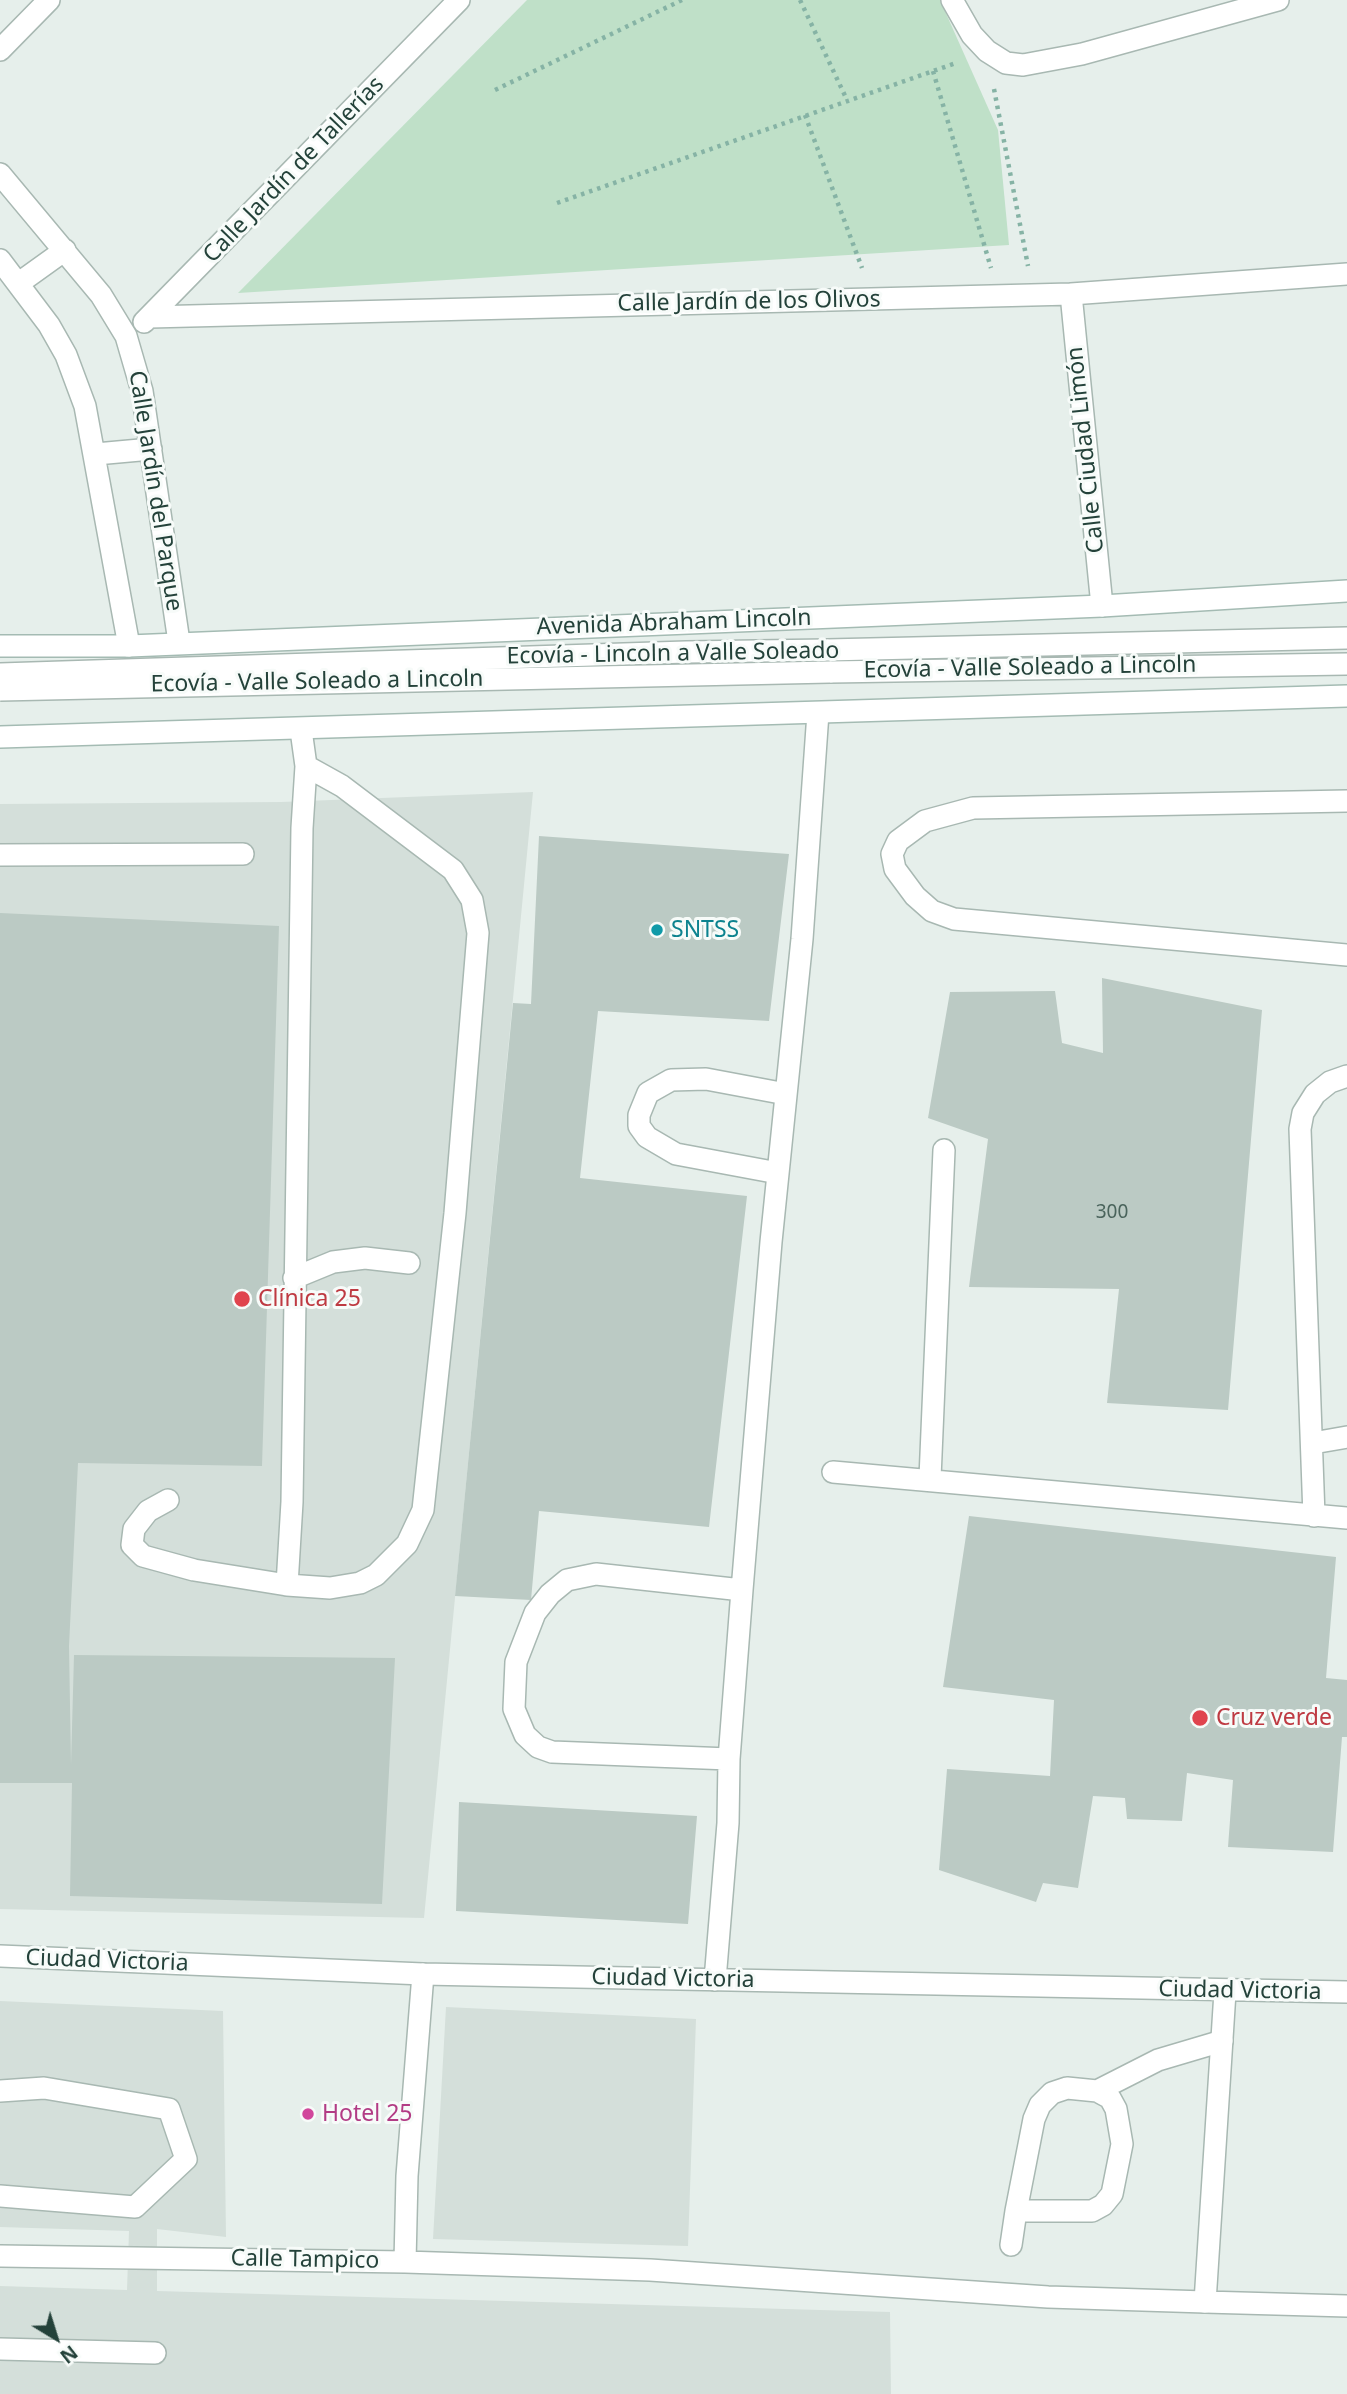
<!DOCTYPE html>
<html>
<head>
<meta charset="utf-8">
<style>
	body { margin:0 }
	#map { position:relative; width:1347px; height:2394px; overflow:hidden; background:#e6efeb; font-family:"Noto Sans",sans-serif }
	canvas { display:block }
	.north { position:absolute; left:21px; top:2303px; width:70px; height:70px; -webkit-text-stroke:5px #f7fbf9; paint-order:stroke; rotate:142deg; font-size:19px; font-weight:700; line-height:28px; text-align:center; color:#24423a }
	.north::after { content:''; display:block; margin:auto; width:24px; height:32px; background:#24423a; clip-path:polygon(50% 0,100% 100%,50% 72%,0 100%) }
</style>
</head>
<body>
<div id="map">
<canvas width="1347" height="2394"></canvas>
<div class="north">N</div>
</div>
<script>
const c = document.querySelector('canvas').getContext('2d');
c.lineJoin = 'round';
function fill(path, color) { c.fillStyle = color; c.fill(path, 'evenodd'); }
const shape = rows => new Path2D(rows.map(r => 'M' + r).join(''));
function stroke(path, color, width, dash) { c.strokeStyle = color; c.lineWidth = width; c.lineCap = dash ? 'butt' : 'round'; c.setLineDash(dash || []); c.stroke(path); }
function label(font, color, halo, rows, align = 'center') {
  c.font = font + ' "Noto Sans",sans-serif'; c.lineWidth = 6; c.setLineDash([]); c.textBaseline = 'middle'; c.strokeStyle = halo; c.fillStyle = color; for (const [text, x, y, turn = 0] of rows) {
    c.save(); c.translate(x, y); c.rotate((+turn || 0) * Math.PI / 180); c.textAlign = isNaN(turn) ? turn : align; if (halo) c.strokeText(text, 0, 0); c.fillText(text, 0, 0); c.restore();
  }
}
const built = shape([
	[533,792,424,1918,0,1909,0,804,281,802],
	[0,2001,223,2011,226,2237,157,2229,157,2291,890,2312,891,2394,0,2394,0,2286,127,2290,129,2231,0,2227],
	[446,2007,696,2019,688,2246,433,2239]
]);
const green = shape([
	[527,0,940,0,998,130,1009,245,238,293]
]);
const building = shape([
	[539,836,789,854,769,1021,598,1011,580,1178,747,1196,709,1527,539,1511,531,1600,455,1596,513,1003,531,1004],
	[0,913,279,926,262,1466,78,1463,69,1646,71,1765,74,1655,395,1658,382,1904,70,1896,72,1783,0,1783],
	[1102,978,1262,1010,1228,1410,1107,1403,1119,1289,969,1287,988,1139,928,1118,950,992,1055,991,1062,1043,1103,1053],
	[969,1516,1336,1557,1326,1678,1347,1680,1347,1737,1342,1737,1333,1852,1228,1847,1233,1780,1187,1773,1182,1821,1127,1819,1125,1798,1093,1796,1078,1888,1043,1883,1036,1902,939,1870,947,1769,1050,1776,1054,1700,943,1687],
	[459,1802,697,1816,688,1924,456,1911]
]);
const path = shape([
	[800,0,847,100],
	[933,71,991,268],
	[994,89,1028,266],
	[495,90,682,0],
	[805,115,862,268],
	[557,203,956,63]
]);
const service = shape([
	[827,650,1347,638],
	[830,672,1347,664],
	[1347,801,973,808,925,821,898,841,892,854,895,869,915,896,932,911,954,919,1347,955],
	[0,855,243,854],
	[778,1173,676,1154,647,1137,639,1126,639,1115,648,1093,671,1080,706,1079,786,1094],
	[294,1278,333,1262,365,1258,409,1263],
	[1313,1443,1347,1437],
	[833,1472,1347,1518],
	[930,1478,944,1150],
	[168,1500,148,1511,134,1529,132,1545,143,1556,194,1570,287,1585,330,1588,360,1583,376,1575,407,1544,423,1510,455,1213,478,933,472,900,453,870,342,786,306,766],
	[1314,1516,1300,1129,1303,1113,1315,1094,1330,1082,1347,1076],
	[287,1585,292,1502,302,828,306,766,301,730],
	[742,1590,771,1242,802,939,818,713],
	[715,1980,728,1823,729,1759,742,1590,596,1574,567,1580,550,1594,535,1613,516,1662,514,1709,525,1735,538,1747,552,1752,729,1759],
	[1067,2088,1097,2091,1110,2098,1116,2109,1122,2144,1112,2194,1103,2205,1092,2211,1016,2211,1034,2119,1040,2105,1052,2093,1067,2088],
	[0,2091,44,2088,169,2109,186,2159,135,2207,0,2196],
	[1097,2091,1158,2060,1222,2041],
	[1011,2245,1016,2211],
	[0,2256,405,2262,650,2270,1048,2297,1205,2302],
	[405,2262,407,2176,423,1974],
	[0,2349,155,2353]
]);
const minor = shape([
	[952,0,972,35,987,51,1006,63,1023,65,1082,54,1278,0],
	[0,50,49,0],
	[0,174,101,295,126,336,142,391,179,642],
	[0,260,49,325,66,355,85,406,129,646],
	[19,283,65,250],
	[1071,294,1102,606],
	[150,317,1071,294,1347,274],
	[144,322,459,0],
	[96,454,151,449],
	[0,1956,423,1974,1347,1992],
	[1225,1992,1205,2302,1347,2306]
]);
const secondary = shape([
	[0,646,129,646,1102,606,1347,591],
	[0,737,1347,696]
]);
const serviceBridge = shape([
	[0,674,686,652,827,650],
	[0,690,830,672]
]);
const markers = [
	[657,930,7,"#0f9aa8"],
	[242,1299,9,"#e0444e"],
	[1200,1718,9,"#e0444e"],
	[308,2114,7,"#d1479c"]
];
const numberNames = [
	["300",1112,1213]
];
const streetNames = [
	["Calle Jardín de Tallerías",294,170,-46],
	["Calle Jardín de los Olivos",749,302,-1],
	["Calle Ciudad Limón",1086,450,-96],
	["Calle Jardín del Parque",155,491,81],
	["Avenida Abraham Lincoln",674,623,-2],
	["Ecovía - Lincoln a Valle Soleado",673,654,-1],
	["Ecovía - Valle Soleado a Lincoln",1030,668,-1],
	["Ecovía - Valle Soleado a Lincoln",317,682,-1],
	["Ciudad Victoria",107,1961,2],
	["Ciudad Victoria",673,1979,1],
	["Ciudad Victoria",1240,1991,1],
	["Calle Tampico",305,2260,1]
];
const cultureNames = [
	["SNTSS",671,930]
];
const healthNames = [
	["Clínica 25",258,1299],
	["Cruz verde",1216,1718]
];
const hotelNames = [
	["Hotel 25",322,2114]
];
fill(built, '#d4dfda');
fill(green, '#bfe0c8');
fill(building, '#bbcac4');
stroke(service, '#a8b8b2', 24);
stroke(minor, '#a8b8b2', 24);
stroke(secondary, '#a4bbb3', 24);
stroke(path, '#86b3a5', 4.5, [3.5, 5]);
stroke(service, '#fff', 21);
stroke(minor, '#fff', 21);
stroke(secondary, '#fff', 21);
stroke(serviceBridge, '#a8b8b2', 24, []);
stroke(serviceBridge, '#fff', 21);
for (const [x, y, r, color] of markers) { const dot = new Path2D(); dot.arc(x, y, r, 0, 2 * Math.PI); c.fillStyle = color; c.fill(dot); stroke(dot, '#f7fbf9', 2.5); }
label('19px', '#4a645c', null, numberNames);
label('23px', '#24423a', '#f7fbf9', streetNames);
label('23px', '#0d838f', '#f7fbf9', cultureNames, 'left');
label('23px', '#be3a42', '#f7fbf9', healthNames, 'left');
label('23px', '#b23c85', '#f7fbf9', hotelNames, 'left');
</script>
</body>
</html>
